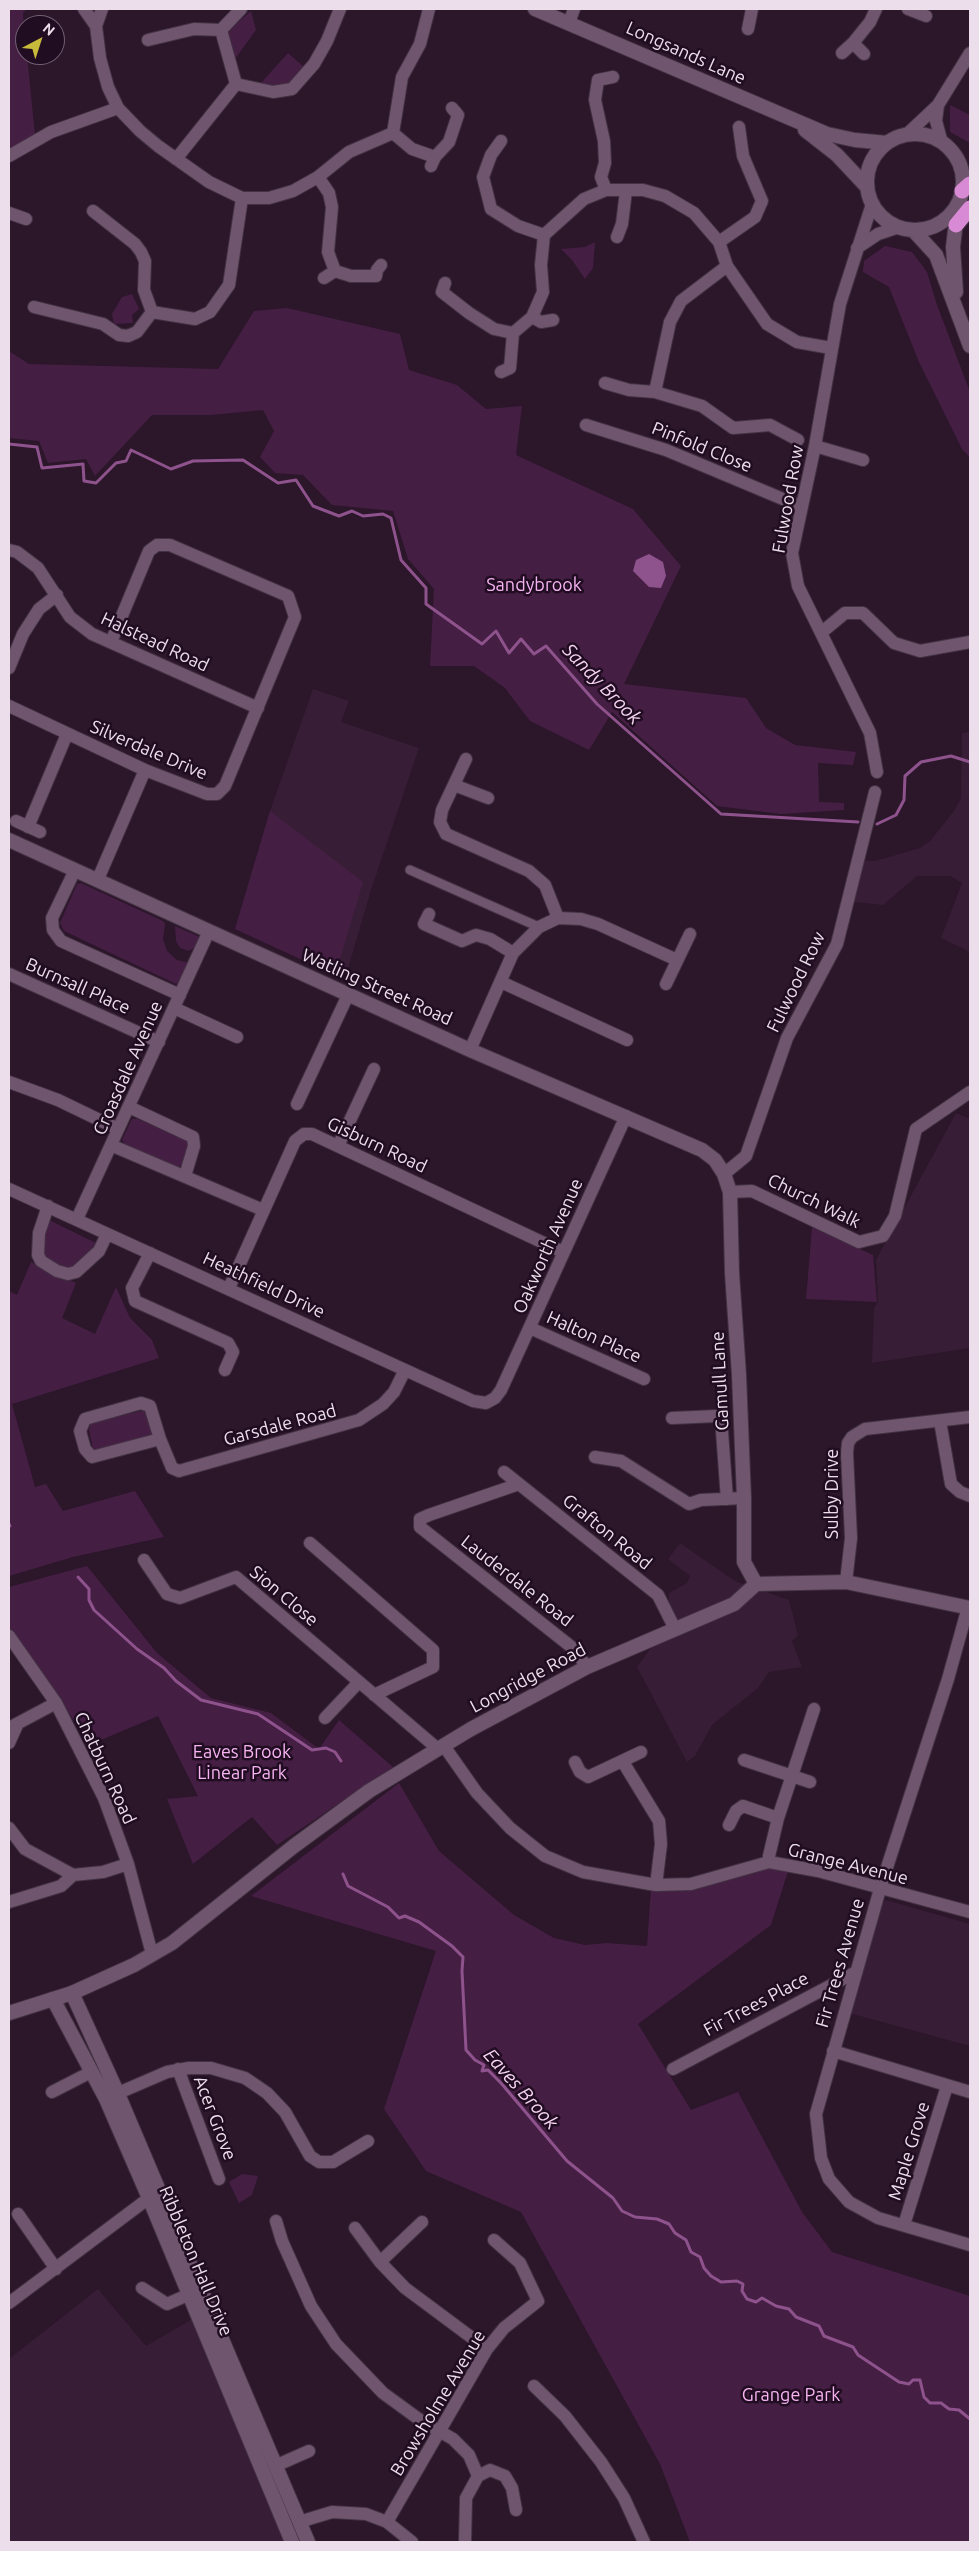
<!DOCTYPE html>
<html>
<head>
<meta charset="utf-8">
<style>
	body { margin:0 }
	#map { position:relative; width:979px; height:2551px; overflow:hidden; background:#2b162a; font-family:Ubuntu,sans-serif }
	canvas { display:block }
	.frame { position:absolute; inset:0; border:10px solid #ecdeeb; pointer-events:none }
	.north { position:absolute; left:15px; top:15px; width:50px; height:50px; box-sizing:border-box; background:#210d21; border:1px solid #726172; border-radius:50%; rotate:40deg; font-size:14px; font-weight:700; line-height:20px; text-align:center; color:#ecdeeb }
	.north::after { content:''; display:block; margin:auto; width:18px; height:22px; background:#c8bb3b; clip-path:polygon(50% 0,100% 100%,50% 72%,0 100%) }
</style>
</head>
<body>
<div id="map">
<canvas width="979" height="2551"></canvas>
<div class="frame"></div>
<div class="north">N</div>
</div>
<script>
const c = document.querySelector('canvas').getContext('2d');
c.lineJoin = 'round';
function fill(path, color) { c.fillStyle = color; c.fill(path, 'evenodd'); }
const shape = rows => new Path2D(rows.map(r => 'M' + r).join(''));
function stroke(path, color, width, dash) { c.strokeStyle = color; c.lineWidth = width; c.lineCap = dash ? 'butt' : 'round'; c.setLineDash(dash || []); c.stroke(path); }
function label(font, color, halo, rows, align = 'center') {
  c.font = font + ' Ubuntu,sans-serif'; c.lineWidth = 5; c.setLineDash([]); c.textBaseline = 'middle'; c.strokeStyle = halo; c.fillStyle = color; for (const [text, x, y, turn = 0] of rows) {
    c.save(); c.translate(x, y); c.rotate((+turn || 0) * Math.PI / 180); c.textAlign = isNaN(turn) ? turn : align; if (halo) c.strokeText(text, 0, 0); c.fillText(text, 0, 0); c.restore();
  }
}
const built = shape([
	[313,689,349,701,341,722,419,748,371,890,345,979,235,929,270,811],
	[970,732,970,952,941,938,962,883,950,876,917,876,883,905,854,902,864,861,875,861,920,848,930,841,954,811,961,798,962,733],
	[956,1113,970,1119,970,1348,872,1363,874,1308,878,1301,876,1260],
	[680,1543,735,1581,789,1600,798,1635,792,1641,802,1667,769,1672,758,1688,712,1725,695,1756,687,1762,637,1667,669,1623,669,1593,687,1583,690,1576,668,1559],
	[886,1900,970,1924,970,2046,849,2013,882,1903],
	[98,2289,146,2346,194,2318,284,2542,9,2542,9,2359]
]);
const green = shape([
	[9,9,27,9,23,13,25,55,27,55,35,135,9,149],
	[251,11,256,30,235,59,227,36,228,31],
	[288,53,304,67,286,87,264,86,261,83],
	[950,105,970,115,970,143,950,132],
	[595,242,593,268,585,279,572,260,561,249,585,247],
	[885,246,912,252,927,272,937,305,970,392,970,458,962,449,919,362,889,287,863,272,864,261],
	[132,294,139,309,132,315,133,323,114,324,112,314,122,297],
	[287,308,400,334,409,370,457,385,486,409,522,406,516,455,633,509,681,566,624,684,746,698,766,728,795,745,856,752,853,765,818,763,819,802,844,803,844,810,781,814,717,806,612,712,589,750,530,721,505,688,474,666,430,666,434,589,408,559,393,511,332,505,303,475,275,473,260,457,274,431,263,410,212,415,152,415,95,476,86,459,48,463,39,441,9,438,9,351,29,364,218,369,254,311],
	[270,811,363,882,335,975,235,929],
	[81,883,163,921,165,924,163,939,167,951,177,960,190,963,182,978,176,984,64,931,60,923,77,884],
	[175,926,202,938,198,946,188,951,180,948,176,941],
	[132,1119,138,1119,187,1141,189,1144,183,1164,177,1168,126,1145,122,1140],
	[49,1220,96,1243,78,1267,62,1269,43,1256,43,1243],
	[812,1227,873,1255,877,1302,806,1299],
	[31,1262,76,1283,62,1318,95,1334,116,1287,130,1318,152,1340,159,1358,12,1404,35,1487,46,1484,63,1511,135,1491,164,1537,73,1557,9,1576,9,1291,17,1295],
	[145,1410,154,1430,151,1436,100,1452,93,1449,89,1430,90,1423],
	[87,1566,157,1653,211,1698,271,1713,319,1749,339,1720,393,1767,277,1845,252,1817,193,1864,167,1799,198,1796,158,1716,89,1745,59,1697,9,1631,9,1587],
	[399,1783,439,1851,514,1915,554,1938,585,1945,607,1943,647,1946,651,1889,757,1867,789,1868,771,1925,638,2024,691,2110,738,2092,802,2212,832,2252,970,2296,970,2542,690,2542,660,2464,521,2212,426,2171,384,2109,436,1951,251,1896],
	[242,2174,258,2176,252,2195,239,2203,229,2182]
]);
const water = shape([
	[649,554,663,562,666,576,661,588,649,587,633,571,636,560]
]);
const stream = shape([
	[9,444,37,447,42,468,83,464,84,481,96,483,116,463,126,461,131,450,171,469,193,461,243,460,278,483,296,480,313,506,339,516,352,511,363,516,383,514,391,518,401,560,426,588,426,604,482,644,496,631,509,653,521,639,534,654,546,646,597,704,721,814,858,822],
	[877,824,896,815,904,800,905,776,921,762,951,756,970,762],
	[9,1524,10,1526],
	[78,1577,89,1589,89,1600,94,1610,137,1649,164,1668,176,1681,201,1700,258,1714,312,1750,326,1748,335,1752,341,1761],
	[343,1874,348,1886,388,1907,399,1918,405,1916,419,1922,452,1946,463,1957,462,1971,466,2050,475,2060,484,2065,482,2071,488,2070,501,2083,567,2161,613,2198,622,2211,635,2217,657,2219,669,2224,675,2233,686,2240,691,2252,700,2257,704,2268,711,2276,721,2282,737,2281,743,2284,742,2291,747,2299,756,2302,762,2298,776,2306,789,2309,796,2317,819,2326,824,2336,853,2347,858,2355,899,2382,909,2384,913,2380,920,2380,924,2397,930,2403,941,2403,949,2409,959,2410,970,2419]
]);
const pedestrian = shape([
	[410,870,539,927]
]);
const minor = shape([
	[84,9,96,26,100,58,108,87,118,108,140,131,158,146,209,182,242,198,269,198,293,191,318,177,349,152,393,133,402,77,420,44,429,9],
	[908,9,926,16],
	[569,23,574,9],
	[96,26,102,9],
	[748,29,752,9],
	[148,40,194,29,221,30,241,9],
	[853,43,864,54],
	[842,53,853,43,870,22,876,9],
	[236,84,273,92,292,89,314,64,327,41,340,9],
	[938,105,936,121,942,143],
	[393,133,412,149,435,157],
	[906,135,938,105,970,53],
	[501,141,491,155,483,177,491,209,518,226,544,235],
	[9,156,51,132,118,108],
	[176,159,236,84,221,30],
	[431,166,435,157,449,142,458,115,452,108],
	[318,177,329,193,332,207,328,252,335,271],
	[606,190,601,177,605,163,604,141,595,100,598,80,613,77],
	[872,204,840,304,815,446,792,553,798,586,870,733,877,772],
	[93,211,135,244,141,252,145,261,144,290,152,312,195,319,210,312,229,285,242,198],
	[9,213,26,219],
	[617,237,622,224,626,191],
	[719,242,755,217,762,201,743,156,739,127],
	[857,248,878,234,899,227],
	[324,278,335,271,351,276,376,276,377,270,381,265],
	[445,283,442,292,469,313,494,329,513,333,532,317,543,292,541,265,544,235,584,199,606,190,643,190,665,196,694,213,719,242,727,266,767,324,797,342,831,348],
	[34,307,103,324,119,335,128,336,137,332,152,312],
	[532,317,541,322,553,320],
	[501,372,510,368,513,333],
	[605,383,629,390,655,392,702,406,733,428,770,425,798,440],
	[655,392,670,322,681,301,727,266],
	[586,425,666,450,802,507],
	[815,446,863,460],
	[9,550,17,552,38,568,70,617,92,634,258,708],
	[822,632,845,613,863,613,894,643,920,651,970,642],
	[9,668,23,634,39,609,57,595],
	[9,706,145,770,207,794,217,794,225,786,295,617,288,596,170,545,157,545,149,551,111,642],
	[466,759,442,810,440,822,446,834,529,871,545,885,558,918],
	[454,785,488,798],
	[16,821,40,832],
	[28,827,67,734],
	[75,870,52,918,53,930,61,941,180,995],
	[98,879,145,770],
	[429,914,424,924,462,941,476,935,490,939,513,953],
	[9,974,159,1042],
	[501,982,627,1040],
	[666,984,690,934],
	[174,1008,237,1037],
	[470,1050,513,953,539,927,558,918,581,919,598,924,677,960],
	[9,1082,58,1100,118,1129],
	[297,1104,348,995],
	[129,1107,193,1137,194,1146,185,1176],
	[113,1146,263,1210],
	[338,1146,374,1069],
	[724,1174,746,1156,787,1038,837,944,875,792],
	[9,1189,473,1401,486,1403,495,1398,501,1390,626,1116],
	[730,1192,752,1191,859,1242,883,1236,895,1216,916,1129,970,1092],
	[48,1206,39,1233,38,1255,41,1261,57,1271,68,1274,76,1272,99,1251,107,1234],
	[77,1219,209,931],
	[150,1253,132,1288,135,1301,228,1343,233,1352,225,1370],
	[229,1288,295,1141,304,1134,312,1134,563,1252],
	[530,1328,644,1379],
	[672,1418,717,1416,721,1418,727,1499],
	[940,1421,951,1484,960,1492,970,1496],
	[160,1439,150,1406,141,1403,85,1419,80,1431,85,1449,92,1457,160,1439,172,1468,179,1471,359,1420,383,1404,394,1392,405,1370],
	[595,1457,621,1461,689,1504,701,1500,744,1498],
	[504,1472,658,1595,675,1629],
	[519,1484,429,1515,420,1519,420,1527,574,1649,587,1667],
	[310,1543,433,1650,433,1667,374,1695],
	[144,1560,167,1594,180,1598,236,1577,438,1749],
	[846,1582,851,1538,847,1453,848,1443,852,1437,865,1429,970,1417],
	[968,1607,948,1679,880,1889,816,2114,821,2158,829,2179,849,2202,878,2218,970,2245],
	[9,1636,56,1703,104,1798,128,1864,152,1954],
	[325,1718,359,1682],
	[9,1728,56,1703],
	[9,1743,18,1723],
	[444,1746,477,1793,510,1828,545,1856,583,1872,656,1885,691,1884,769,1862,818,1871,970,1912],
	[744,1760,810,1782],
	[575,1762,580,1772,588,1777,641,1752],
	[623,1762,659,1821,661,1844,656,1885],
	[729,1825,736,1811,743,1806,778,1818],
	[9,1828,25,1849,73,1875,103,1872,128,1864],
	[769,1862,769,1856,778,1818,814,1709],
	[9,1902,61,1886,73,1875],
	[833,2051,970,2092],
	[178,2069,219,2179],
	[673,2069,856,1972],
	[52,2092,91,2072],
	[109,2097,167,2072,189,2068,211,2068,245,2078,267,2093,285,2112,310,2156,319,2162,333,2162,368,2141],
	[18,2214,56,2269],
	[276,2221,282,2241,311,2306,336,2344,383,2393,420,2420,453,2439,469,2455,478,2476,490,2470,505,2476,512,2488,516,2510],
	[422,2222,380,2262,405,2288,487,2349],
	[904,2225,947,2086],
	[355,2228,380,2262],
	[142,2288,167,2304,190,2294],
	[9,2303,149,2198],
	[534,2386,565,2416,601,2462,624,2498,644,2542],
	[275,2466,309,2451],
	[299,2522,332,2512,366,2514,387,2522,412,2542],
	[387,2522,487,2349,504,2328,538,2301,520,2263,494,2240],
	[465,2542,466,2498,478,2476]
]);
const tertiary = shape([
	[9,840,470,1050,702,1150,715,1160,724,1174,730,1192,732,1273,739,1375,744,1498,744,1562,756,1584],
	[72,1993,118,2094,308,2542],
	[53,1999,106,2099,149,2198,292,2542]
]);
const secondary = shape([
	[535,9,827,134,855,140,887,143],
	[805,130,837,155,867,187],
	'867 182a48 48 0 1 1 96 0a48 48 0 1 1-96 0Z',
	[913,230,936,255,970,346],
	[956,292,953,247,957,214],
	[9,2013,72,1993,134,1965,172,1943,294,1846,369,1791,438,1749,471,1729,587,1667,734,1604,756,1584,846,1582,970,1608]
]);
const motorway = shape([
	[962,191,970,184],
	[956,225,970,208]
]);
const streetNames = [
	["Longsands Lane",686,53,24],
	["Pinfold Close",702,447,22],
	["Fulwood Row",788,499,-80],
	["Halstead Road",155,642,25],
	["Silverdale Drive",149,750,23],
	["Fulwood Row",796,982,-64],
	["Burnsall Place",78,986,24],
	["Watling Street Road",377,987,24],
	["Croasdale Avenue",128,1068,-66],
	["Gisburn Road",377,1145,25],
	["Church Walk",814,1201,26],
	["Oakworth Avenue",548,1246,-66],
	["Heathfield Drive",264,1285,25],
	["Halton Place",594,1337,24],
	["Gamull Lane",720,1381,-93],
	["Garsdale Road",280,1425,-15],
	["Sulby Drive",832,1494,-90],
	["Grafton Road",607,1532,39],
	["Lauderdale Road",517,1581,38],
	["Sion Close",284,1596,40],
	["Longridge Road",528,1678,-28],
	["Chatburn Road",105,1768,65],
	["Grange Avenue",848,1864,14],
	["Fir Trees Avenue",840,1963,-74],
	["Fir Trees Place",756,2004,-28],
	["Acer Grove",215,2118,69],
	["Maple Grove",909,2151,-73],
	["Ribbleton Hall Drive",196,2261,67],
	["Browsholme Avenue",438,2403,-59]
];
const parkNames = [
	["Sandybrook",534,585],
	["Eaves Brook",242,1752],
	["Linear Park",242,1773],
	["Grange Park",791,2395]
];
const waterNames = [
	["Sandy Brook",602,684,46],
	["Eaves Brook",521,2089,48]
];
fill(built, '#381d36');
fill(green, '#451e44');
fill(water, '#8e538c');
stroke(stream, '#8e538c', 3);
stroke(pedestrian, '#433243', 11);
stroke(minor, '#433243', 14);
stroke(tertiary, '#433243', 16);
stroke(secondary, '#433243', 16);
stroke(motorway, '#433243', 17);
stroke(pedestrian, '#6f566e', 9);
stroke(minor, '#6f566e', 12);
stroke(tertiary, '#6f566e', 14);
stroke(secondary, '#6f566e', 14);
stroke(motorway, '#d88ad4', 15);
label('18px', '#ecdeeb', '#210d21', streetNames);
label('18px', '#f7b4f3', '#210d21', parkNames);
label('italic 19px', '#f6d4f3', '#210d21', waterNames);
</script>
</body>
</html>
